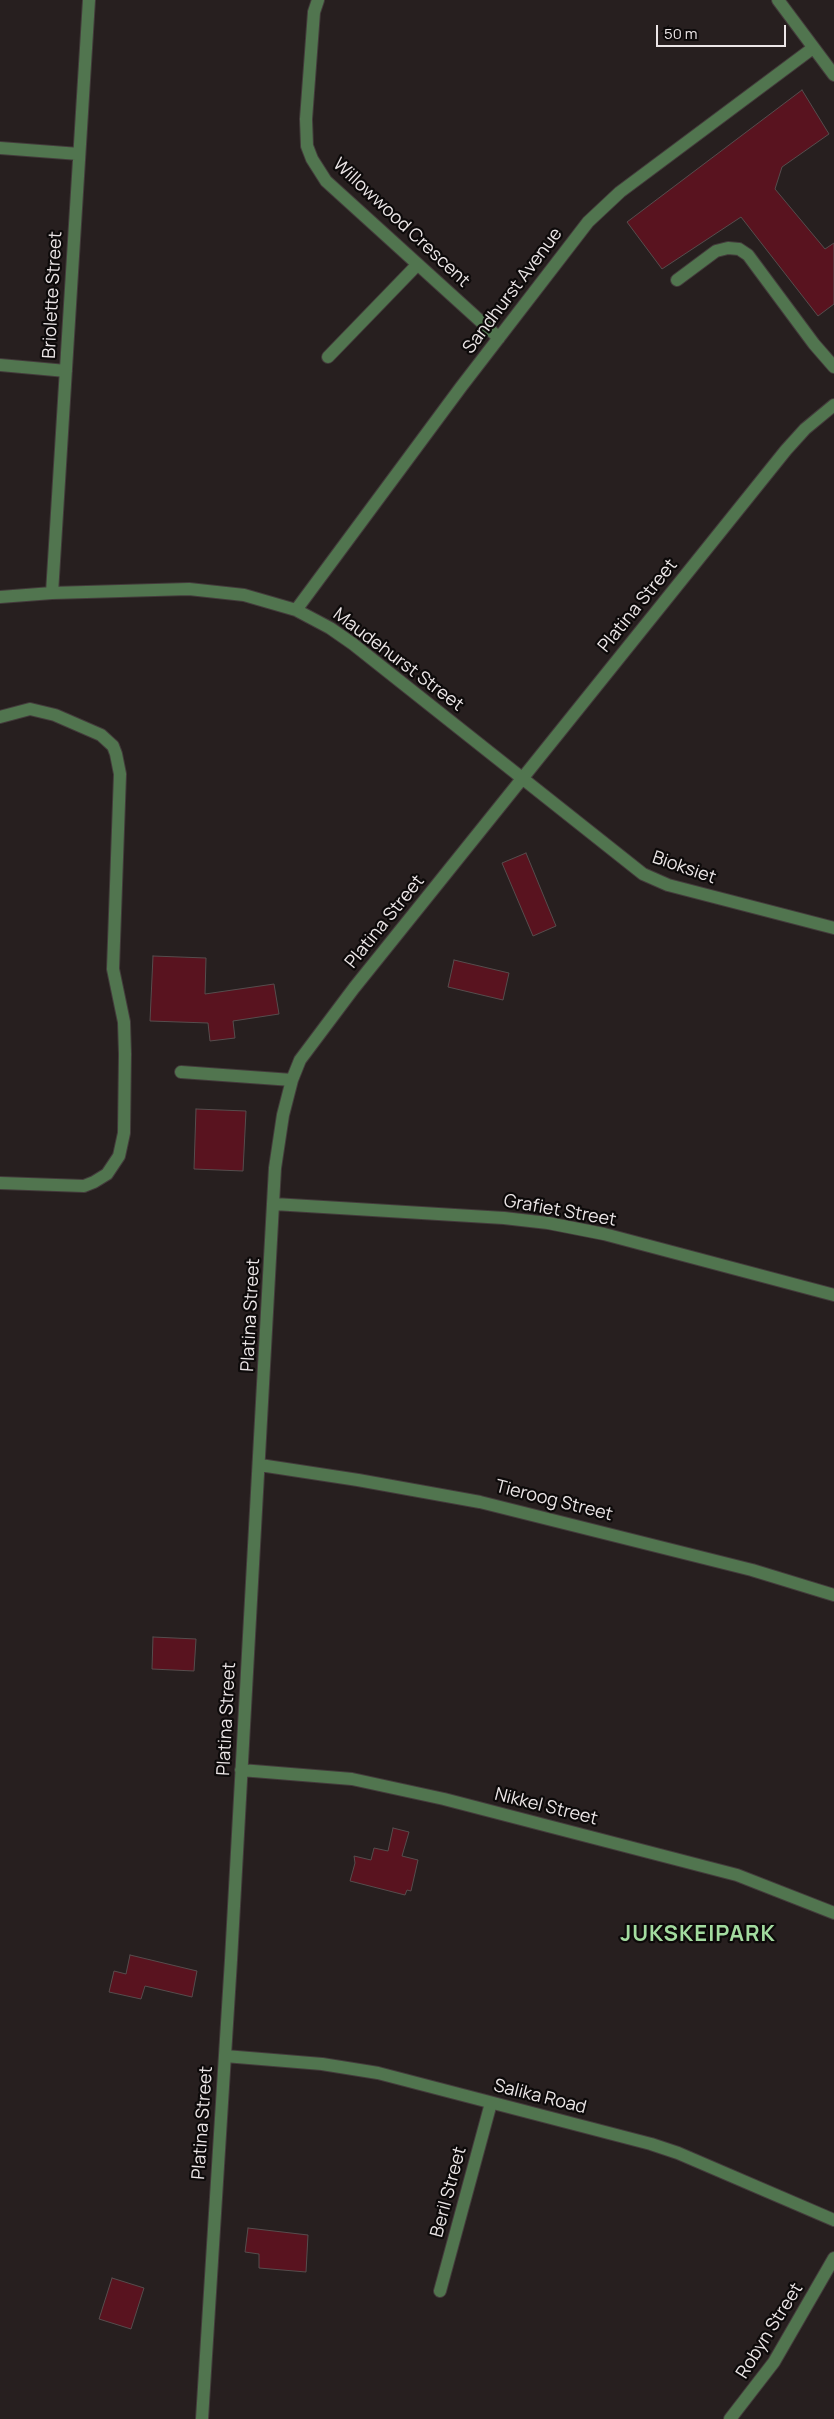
<!DOCTYPE html>
<html>
<head>
<meta charset="utf-8">
<style>
	body { margin:0 }
	#map { position:relative; width:834px; height:2419px; overflow:hidden; background:#271f1f; font-family:Manrope,sans-serif }
	canvas { display:block }
	.scale { position:absolute; left:656px; top:25px; width:130px; height:22px; box-sizing:border-box; border:2px solid #ece6e7; border-top:0; padding-left:6px; font-size:15px; line-height:18px; white-space:nowrap; color:#ece6e7; -webkit-text-stroke:4px #0d0a0a; paint-order:stroke }
</style>
</head>
<body>
<div id="map">
<canvas width="834" height="2419"></canvas>
<div class="scale">50 m</div>
</div>
<script>
const c = document.querySelector('canvas').getContext('2d');
c.lineJoin = 'round';
function fill(path, color) { c.fillStyle = color; c.fill(path, 'evenodd'); }
const shape = rows => new Path2D(rows.map(r => 'M' + r).join(''));
function stroke(path, color, width, dash) { c.strokeStyle = color; c.lineWidth = width; c.lineCap = dash ? 'butt' : 'round'; c.setLineDash(dash || []); c.stroke(path); }
function label(font, color, halo, rows, align = 'center') {
  c.font = font + ' Manrope,sans-serif'; c.lineWidth = 4.5; c.setLineDash([]); c.textBaseline = 'middle'; c.strokeStyle = halo; c.fillStyle = color; for (const [text, x, y, turn = 0] of rows) {
    c.save(); c.translate(x, y); c.rotate((+turn || 0) * Math.PI / 180); c.textAlign = isNaN(turn) ? turn : align; if (halo) c.strokeText(text, 0, 0); c.fillText(text, 0, 0); c.restore();
  }
}
const building = shape([
	[802,90,829,134,782,167,775,189,825,249,834,243,834,304,818,316,741,217,662,269,627,222,802,90],
	[526,853,556,926,533,936,502,863,526,853],
	[153,956,206,958,205,994,274,984,279,1014,233,1021,235,1038,210,1041,208,1023,150,1021,153,956],
	[454,960,509,973,503,1000,448,987,454,960],
	[196,1109,246,1111,243,1171,194,1169,196,1109],
	[153,1637,196,1639,194,1671,152,1669,153,1637],
	[393,1828,409,1832,402,1856,418,1860,411,1891,407,1890,405,1895,350,1881,355,1863,354,1856,371,1860,374,1848,388,1851,393,1828],
	[130,1955,197,1971,192,1997,145,1986,141,1999,109,1992,114,1971,126,1974,130,1955],
	[248,2228,308,2235,306,2272,259,2268,259,2254,245,2252,248,2228],
	[112,2278,144,2288,131,2329,99,2319,112,2278]
]);
const minor = shape([
	[318,0,314,12,306,119,307,146,312,159,326,181,499,338],
	[778,0,834,75],
	[0,148,79,154],
	[677,280,716,251,728,248,739,249,748,255,814,344,834,367],
	[328,357,417,265],
	[0,365,66,371],
	[52,593,89,0],
	[0,597,52,593,189,589,244,595,296,610,330,628,353,644,643,874,668,885,834,928],
	[296,610,461,387,588,222,620,192,813,48],
	[0,717,30,709,55,715,101,735,113,746,116,754,120,774,113,969,124,1022,125,1054,124,1133,119,1156,107,1174,94,1182,84,1186,0,1183],
	[181,1072,292,1080],
	[274,1204,504,1218,548,1223,604,1234,834,1295],
	[260,1465,358,1480,480,1502,752,1570,834,1595],
	[241,1770,352,1779,444,1799,737,1875,834,1913],
	[225,2056,322,2064,378,2073,651,2144,678,2153,834,2220],
	[440,2291,491,2103],
	[202,2419,231,1960,275,1168,283,1115,292,1080,300,1060,354,988,786,450,805,429,834,405],
	[730,2419,774,2362,834,2258]
]);
const streetNames = [
	["Willowwood Crescent",401,223,43],
	["Sandhurst Avenue",513,291,-53],
	["Briolette Street",53,295,-87],
	["Platina Street",638,606,-51],
	["Maudehurst Street",398,660,37],
	["Bioksiet",684,868,19],
	["Platina Street",385,922,-51],
	["Grafiet Street",560,1211,10],
	["Platina Street",251,1315,-87],
	["Tieroog Street",554,1501,14],
	["Platina Street",227,1719,-87],
	["Nikkel Street",546,1807,14],
	["Salika Road",540,2097,14],
	["Platina Street",203,2123,-86],
	["Beril Street",449,2192,-75],
	["Robyn Street",770,2331,-58]
];
const districtNames = [
	["JUKSKEIPARK",698,1935]
];
fill(building, '#59131f');
stroke(building, '#564d4d', 1);
stroke(minor, '#433b3b', 14);
stroke(minor, '#51754f', 12);
label('18px', '#ece6e7', '#0d0a0a', streetNames);
c.letterSpacing = '1px';
label('bold 22px', '#a3db9f', '#0d0a0a', districtNames);
c.letterSpacing = '0px';
</script>
</body>
</html>
